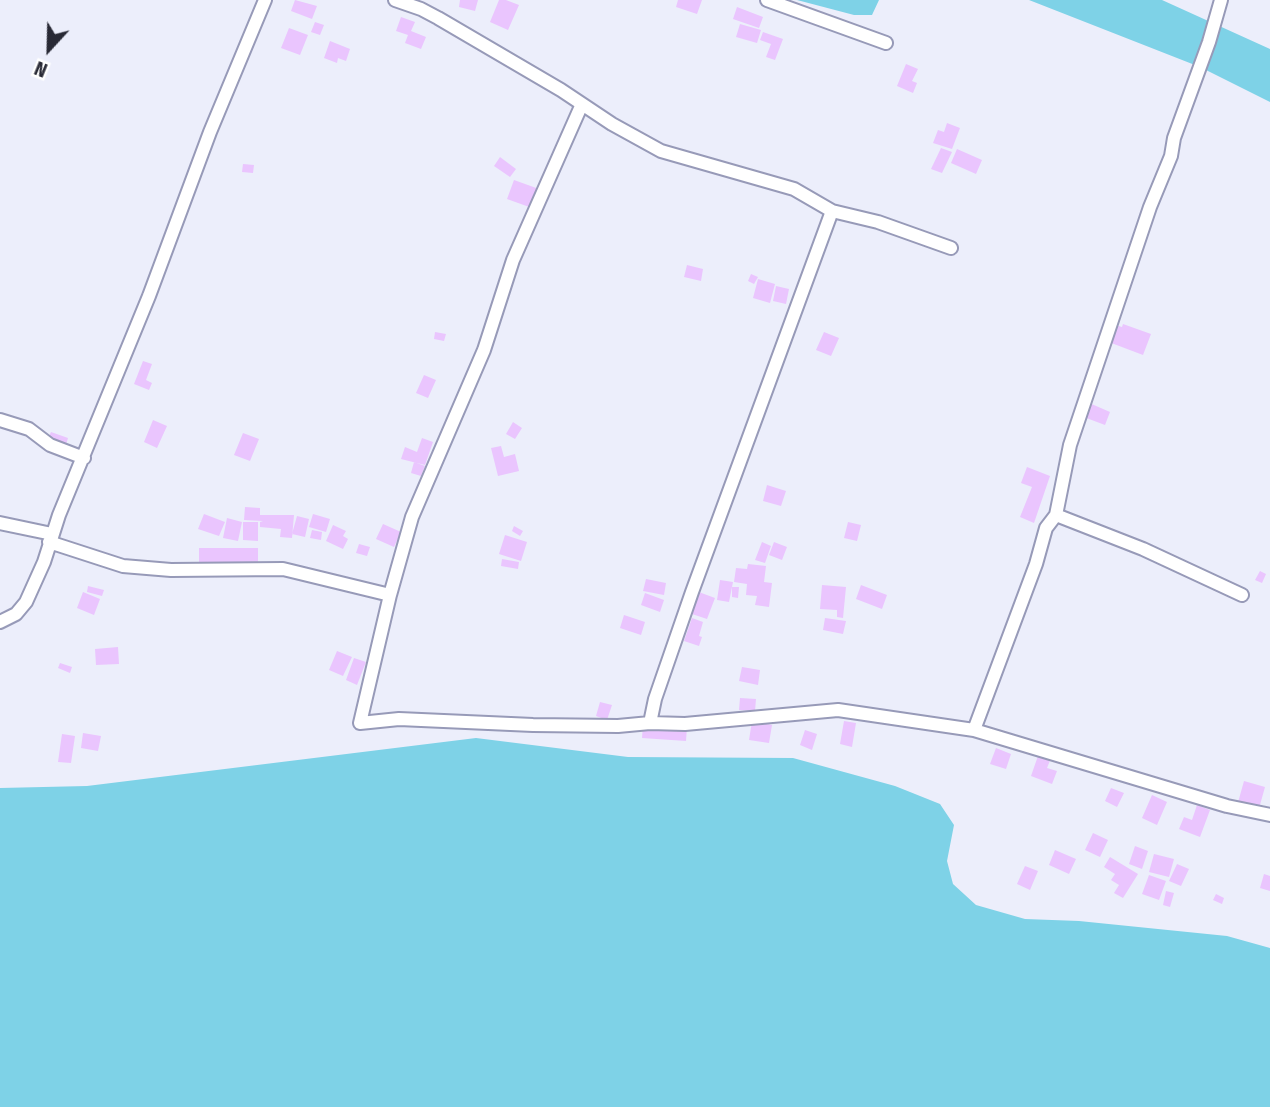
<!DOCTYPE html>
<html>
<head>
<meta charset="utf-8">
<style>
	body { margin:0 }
	#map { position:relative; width:1270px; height:1107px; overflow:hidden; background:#eceefb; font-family:"Fira Sans Condensed",sans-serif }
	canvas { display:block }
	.north { position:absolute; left:14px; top:14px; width:70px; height:70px; -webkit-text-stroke:5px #fff; paint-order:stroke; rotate:202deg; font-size:19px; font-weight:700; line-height:28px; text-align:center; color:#282935 }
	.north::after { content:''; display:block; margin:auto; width:24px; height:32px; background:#282935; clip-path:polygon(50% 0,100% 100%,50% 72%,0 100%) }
</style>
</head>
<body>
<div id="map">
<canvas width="1270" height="1107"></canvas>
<div class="north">N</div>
</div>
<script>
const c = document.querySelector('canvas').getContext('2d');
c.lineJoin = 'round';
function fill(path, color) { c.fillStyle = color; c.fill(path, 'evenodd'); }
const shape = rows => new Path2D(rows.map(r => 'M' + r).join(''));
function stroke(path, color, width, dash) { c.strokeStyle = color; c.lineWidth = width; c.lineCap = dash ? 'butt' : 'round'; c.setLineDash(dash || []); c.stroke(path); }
const water = shape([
	[797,0,879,0,872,15,854,15],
	[1029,0,1162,0,1270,49,1270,102,1200,67],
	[476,738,628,757,793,758,895,786,940,804,954,825,947,861,953,884,976,905,1025,919,1079,921,1227,936,1270,948,1270,1107,0,1107,0,788,87,786]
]);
const building = shape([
	[295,0,317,6,312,19,291,11],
	[460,0,478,0,475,11,459,7],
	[499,0,506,0,519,5,508,30,490,22],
	[678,0,702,0,697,14,676,7],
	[737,7,763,17,759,28,733,19],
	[401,17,415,22,411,31,426,37,421,49,405,43,408,35,396,31],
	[315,22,324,25,320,35,311,32],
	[740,24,761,30,757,43,736,37],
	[289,28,308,35,300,55,281,48],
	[763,32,783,39,775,60,766,57,771,44,760,40],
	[330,41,350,49,346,61,338,58,337,63,324,58],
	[906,64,918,69,912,81,917,83,913,93,897,86],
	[947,123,960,128,952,149,933,143,938,130,944,132],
	[941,148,952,152,942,173,931,169],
	[957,149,982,160,976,174,951,163],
	[500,157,516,169,510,177,494,166],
	[243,164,254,165,253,173,242,172],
	[514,180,539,189,532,208,507,199],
	[687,265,703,269,701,281,684,277],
	[751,274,758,277,754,284,748,281],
	[758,279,775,284,770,303,753,298],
	[776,286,789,289,786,304,773,301],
	[1112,324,1122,327,1123,324,1151,334,1143,355,1106,341],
	[435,332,446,334,444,341,434,339],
	[824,332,839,338,831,356,816,350],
	[143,361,152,364,146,380,152,383,149,390,134,384],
	[424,375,436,380,428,398,416,393],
	[1087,402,1110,412,1105,425,1081,416],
	[153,420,167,426,157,448,144,442],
	[513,422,522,428,515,439,506,434],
	[51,432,68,438,65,448,47,441],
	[243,433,259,439,250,461,234,455],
	[422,438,433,442,425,465,401,459,405,447,417,452],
	[501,446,504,457,515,454,519,471,498,476,491,448],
	[414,462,425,466,421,476,411,473],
	[1027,467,1050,476,1034,523,1020,517,1032,487,1021,483],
	[767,485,786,491,781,506,763,501],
	[245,507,260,508,260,515,294,515,292,538,280,537,281,529,260,527,260,522,263,521,244,520],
	[204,514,225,522,219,536,198,529],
	[313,514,330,519,326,532,309,527],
	[297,516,309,519,305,537,292,534],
	[227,518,242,522,238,541,223,538],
	[243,522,258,522,258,541,243,540],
	[848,522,861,525,857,541,844,538],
	[383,524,401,532,394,547,376,539],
	[333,525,346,531,343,536,348,539,343,549,326,541],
	[514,526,523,531,520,536,512,531],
	[312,530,322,532,321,540,310,538],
	[505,535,527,542,521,561,499,554],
	[762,542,771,546,765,563,755,560],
	[774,542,787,547,782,560,769,555],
	[359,544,370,547,367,556,356,553],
	[199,548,258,548,258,564,199,563],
	[502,559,519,562,518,569,501,566],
	[748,564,766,566,764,582,772,583,769,607,755,605,757,596,746,595,747,584,734,582,736,568,747,569],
	[1260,571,1266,574,1262,583,1255,580],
	[646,579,666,583,664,595,643,591],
	[720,580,733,582,729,602,717,600],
	[822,585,846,587,843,618,837,617,837,610,820,609],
	[861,585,887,595,882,609,856,599],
	[88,586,104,590,102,596,87,592],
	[732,587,739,587,738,598,732,597],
	[696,591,715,598,707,619,689,613],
	[83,592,100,599,94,615,77,608],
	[645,593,664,600,660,612,641,605],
	[624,615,645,622,641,635,620,628],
	[692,618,703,622,699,636,702,637,699,646,684,641],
	[825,618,846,621,843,634,823,630],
	[118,647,119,664,96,665,95,649],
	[337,651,352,657,343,676,329,670],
	[354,658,366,662,357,685,346,680],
	[60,663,72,667,70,673,58,668],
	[742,667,760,670,758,685,739,681],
	[740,698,756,699,755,711,739,710],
	[600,702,612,705,607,720,596,716],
	[752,721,772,725,769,743,749,740],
	[844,721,856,723,852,747,840,744],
	[643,724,687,727,686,741,642,738],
	[805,730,817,734,812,750,800,745],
	[83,733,101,736,98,751,81,748],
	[62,734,75,736,71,763,58,762],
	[996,748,1011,754,1006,769,990,764],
	[1039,753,1051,758,1047,768,1057,771,1052,784,1031,776],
	[1244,781,1265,787,1258,812,1237,806],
	[1111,788,1124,793,1117,807,1105,801],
	[1152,795,1167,802,1157,825,1142,818],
	[1197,805,1210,810,1200,837,1179,829,1184,817,1192,820],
	[1093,833,1108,840,1100,857,1085,850],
	[1135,846,1148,851,1142,869,1129,864],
	[1055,850,1076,859,1069,874,1049,865],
	[1154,854,1174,859,1169,877,1149,872],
	[1110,857,1138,874,1123,898,1114,893,1119,885,1111,880,1115,874,1104,867],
	[1177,864,1189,869,1181,886,1169,881],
	[1025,866,1038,871,1030,890,1017,884],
	[1264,874,1270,876,1270,891,1260,888],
	[1149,875,1166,881,1159,900,1142,894],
	[1166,891,1174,893,1170,907,1163,905],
	[1216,894,1224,898,1222,904,1213,900]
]);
const minor = shape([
	[395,0,421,9,438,18,561,90,612,124,661,151,794,189,832,211,878,222,951,248],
	[767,0,886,43],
	[582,104,513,260,484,350,412,517,390,595,360,723,399,719,533,725,618,726,650,723],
	[832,211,692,592,655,699,650,723,685,724,838,710,974,730,1227,806,1270,815],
	[0,420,29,429,50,445,84,458],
	[1056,515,1143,549,1242,595],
	[0,523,52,534],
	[49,542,123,566,171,570,283,569,390,595],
	[0,622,16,614,26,602,44,562,59,515,149,296,210,132,265,0],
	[974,730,1036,564,1046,528,1056,515,1070,445,1150,207,1171,156,1174,138,1209,42,1221,0]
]);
fill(water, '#7ed2e7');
fill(building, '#eac5fe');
stroke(minor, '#979ab8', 16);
stroke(minor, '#fff', 12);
</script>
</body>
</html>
